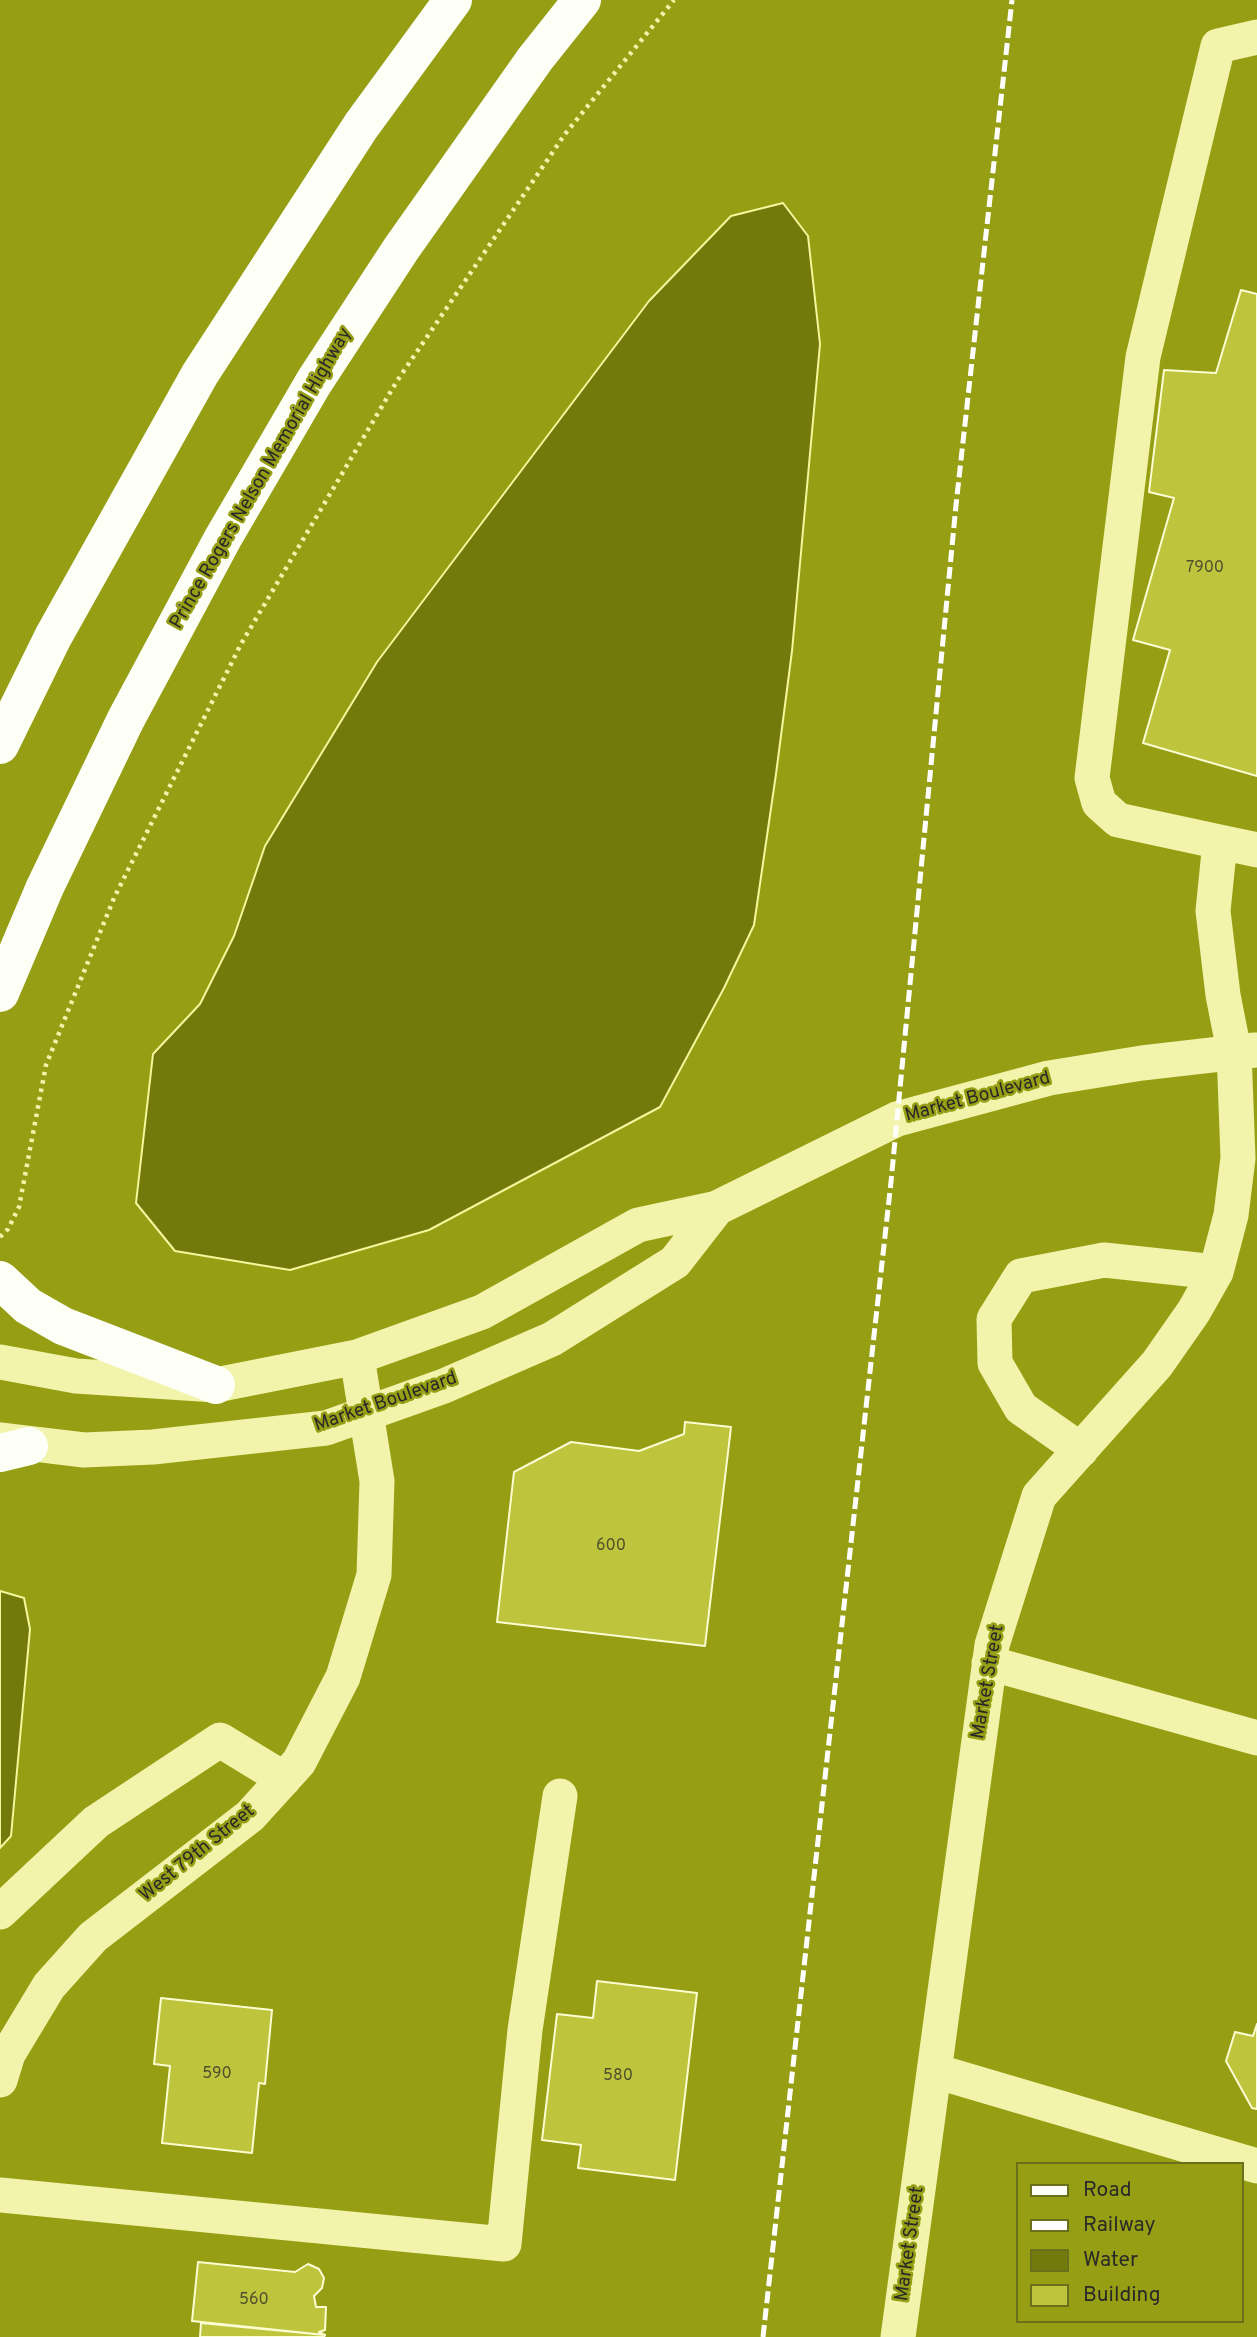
<!DOCTYPE html>
<html>
<head>
<meta charset="utf-8">
<style>
	body { margin:0 }
	#map { position:relative; width:1257px; height:2337px; overflow:hidden; background:#969e13; font-family:Overpass,sans-serif }
	canvas { display:block }
	.legend { position:absolute; left:1016px; top:2162px; width:228px; height:161px; box-sizing:border-box; background:#969e13; border:2px solid #6a6f1c; margin:0; padding:9px 12px; list-style:none; font-size:21px; color:#292929 }
	.legend li { display:flex; align-items:center; gap:14px; height:35px }
	.legend b { width:35px; border:2px solid #6a6f1c }
</style>
</head>
<body>
<div id="map">
<canvas width="1257" height="2337"></canvas>
<ul class="legend">
<li><b style="height:9px;background:#fefff7"></b>Road</li>
<li><b style="height:9px;background:#fff"></b>Railway</li>
<li><b style="height:19px;background:#737a0c"></b>Water</li>
<li><b style="height:19px;background:#bec43c"></b>Building</li>
</ul>
</div>
<script>
const c = document.querySelector('canvas').getContext('2d');
c.lineJoin = 'round';
function fill(path, color) { c.fillStyle = color; c.fill(path, 'evenodd'); }
const shape = rows => new Path2D(rows.map(r => 'M' + r).join(''));
function stroke(path, color, width, dash) { c.strokeStyle = color; c.lineWidth = width; c.lineCap = dash ? 'butt' : 'round'; c.setLineDash(dash || []); c.stroke(path); }
function label(font, color, halo, rows, align = 'center') {
  c.font = font + ' Overpass,sans-serif'; c.lineWidth = 5; c.setLineDash([]); c.textBaseline = 'middle'; c.strokeStyle = halo; c.fillStyle = color; for (const [text, x, y, turn = 0] of rows) {
    c.save(); c.translate(x, y); c.rotate((+turn || 0) * Math.PI / 180); c.textAlign = isNaN(turn) ? turn : align; if (halo) c.strokeText(text, 0, 0); c.fillText(text, 0, 0); c.restore();
  }
}
const water = shape([
	[783,203,808,236,820,344,792,651,776,774,754,925,724,988,660,1107,429,1230,290,1270,175,1251,136,1203,153,1054,200,1004,234,936,265,846,377,662,649,301,731,216,783,203],
	[0,1591,24,1598,30,1629,11,1836,0,1848,0,1591]
]);
const building = shape([
	[1241,290,1257,294,1257,776,1143,743,1170,650,1133,640,1174,498,1149,492,1164,370,1216,373,1241,290],
	[685,1422,731,1427,705,1646,497,1622,514,1472,571,1442,639,1451,684,1434,685,1422],
	[597,1981,697,1993,675,2180,578,2168,581,2145,542,2140,557,2014,593,2018,597,1981],
	[161,1998,272,2010,265,2084,259,2083,252,2153,162,2143,170,2066,154,2064,161,1998],
	[1257,2024,1257,2109,1252,2108,1226,2061,1235,2032,1253,2036,1257,2024],
	[198,2262,295,2272,308,2264,319,2269,324,2278,322,2288,314,2296,316,2307,326,2307,325,2330,319,2332,325,2335,192,2321,198,2262],
	[201,2323,325,2335,324,2337,200,2337,201,2323]
]);
const path = shape([
	[0,1237,8,1229,19,1207,46,1065,114,898,241,644,397,381,565,134,674,0]
]);
const minor = shape([
	[1220,842,1118,820,1099,803,1092,778,1143,357,1218,46,1257,37],
	[0,1362,76,1376,216,1385,357,1357,482,1312,638,1225,717,1208,897,1119,1049,1078,1142,1063,1255,1050],
	[0,1440,84,1450,153,1447,326,1428,444,1386,552,1339,675,1262,717,1208],
	[1081,1450,1021,1408,995,1363,994,1319,1021,1276,1104,1260,1216,1272],
	[989,1663,1257,1738],
	[0,1912,96,1822,220,1740,284,1779],
	[935,2071,1257,2166],
	[0,2080,8,2054,49,1986,93,1937,250,1816,299,1762,343,1677,374,1575,377,1481,357,1357],
	[0,2195,504,2244,525,2030,560,1796],
	[898,2337,992,1645,1039,1496,1157,1364,1194,1311,1216,1272,1231,1215,1238,1158,1234,1051,1223,995,1213,911,1220,842,1257,850]
]);
const major = shape([
	[0,745,53,637,200,374,361,126,453,0],
	[0,993,45,887,126,719,223,538,314,382,401,249,535,59,582,0],
	[0,1280,28,1306,63,1326,216,1385],
	[0,1453,29,1446]
]);
const rail = shape([
	[763,2337,891,1182,956,505,1012,0]
]);
const numberNames = [
	["7900",1205,569],
	["600",611,1547],
	["590",217,2075],
	["580",618,2077],
	["560",254,2301]
];
const streetNames = [
	["Prince Rogers Nelson Memorial Highway",262,479,-60],
	["Market Boulevard",978,1098,-15],
	["Market Boulevard",386,1403,-19],
	["Market Street",989,1682,-80],
	["West 79th Street",198,1854,-39],
	["Market Street",911,2244,-82]
];
fill(water, '#737a0c');
stroke(water, '#f4f79c', 2);
fill(building, '#bec43c');
stroke(building, '#fcfdd2', 2);
stroke(path, '#f1f4aa', 4.5, [3.5, 5]);
stroke(minor, '#f1f4aa', 35);
stroke(major, '#fefff7', 38);
stroke(rail, '#fff', 5, [12, 5]);
label('16px', '#4e502e', null, numberNames);
label('19px', '#292929', '#969e13', streetNames);
</script>
</body>
</html>
